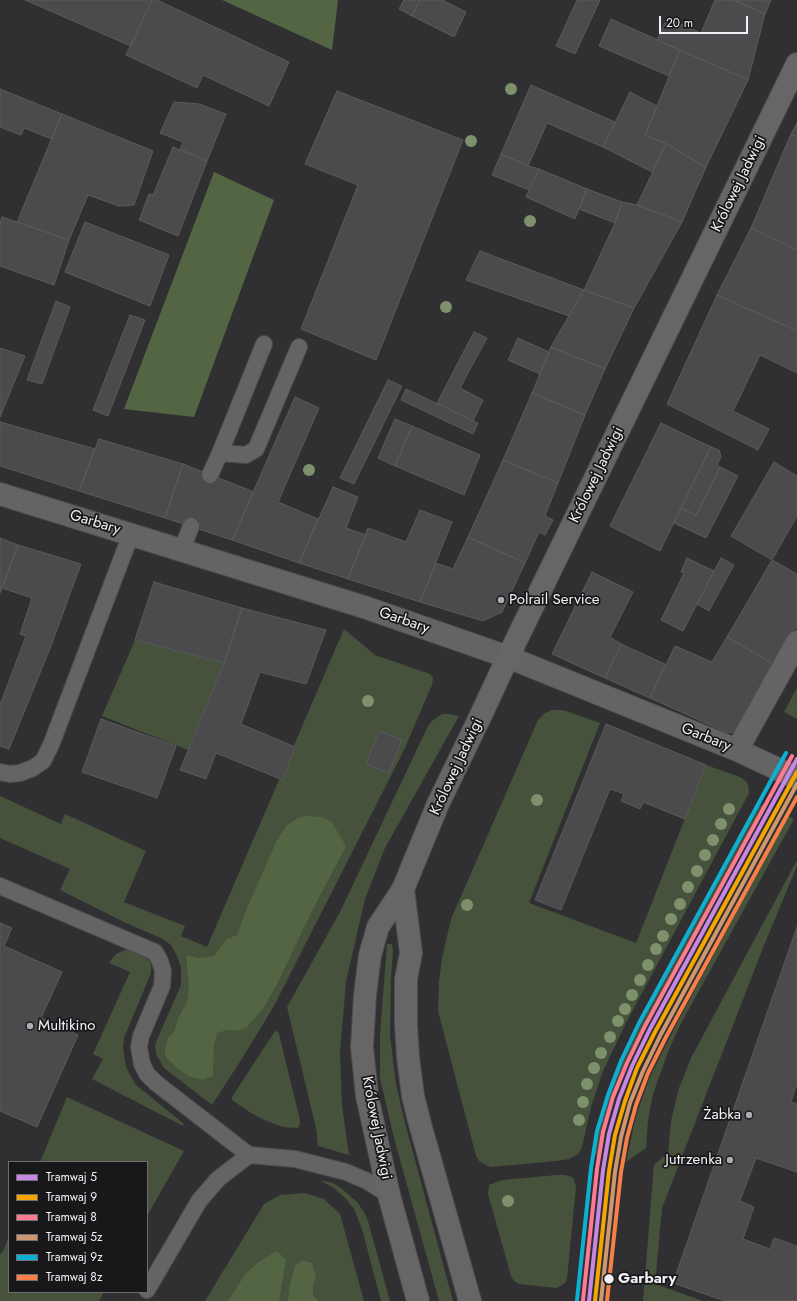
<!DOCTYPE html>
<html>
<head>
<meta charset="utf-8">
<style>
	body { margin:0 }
	#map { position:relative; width:797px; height:1301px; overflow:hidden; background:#303033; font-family:Jost,sans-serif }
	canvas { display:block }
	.legend { position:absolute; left:8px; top:1161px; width:140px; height:132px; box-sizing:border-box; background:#18181a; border:1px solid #6f6f72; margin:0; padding:5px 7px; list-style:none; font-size:12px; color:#f1f1f5 }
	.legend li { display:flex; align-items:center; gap:8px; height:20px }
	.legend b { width:20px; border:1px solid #6f6f72 }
	.scale { position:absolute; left:659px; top:16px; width:89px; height:18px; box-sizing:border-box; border:2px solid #f1f1f5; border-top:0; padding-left:5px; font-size:12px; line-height:14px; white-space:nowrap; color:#f1f1f5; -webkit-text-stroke:3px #18181a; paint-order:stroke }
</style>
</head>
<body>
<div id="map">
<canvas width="797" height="1301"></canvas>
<ul class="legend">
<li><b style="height:5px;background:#c787e3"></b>Tramwaj 5</li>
<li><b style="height:5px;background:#f7a600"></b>Tramwaj 9</li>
<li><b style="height:5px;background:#fe7a93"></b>Tramwaj 8</li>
<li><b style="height:5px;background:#cd976f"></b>Tramwaj 5z</li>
<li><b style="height:5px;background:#0dafd3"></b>Tramwaj 9z</li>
<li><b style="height:5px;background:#f78048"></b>Tramwaj 8z</li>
</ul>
<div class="scale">20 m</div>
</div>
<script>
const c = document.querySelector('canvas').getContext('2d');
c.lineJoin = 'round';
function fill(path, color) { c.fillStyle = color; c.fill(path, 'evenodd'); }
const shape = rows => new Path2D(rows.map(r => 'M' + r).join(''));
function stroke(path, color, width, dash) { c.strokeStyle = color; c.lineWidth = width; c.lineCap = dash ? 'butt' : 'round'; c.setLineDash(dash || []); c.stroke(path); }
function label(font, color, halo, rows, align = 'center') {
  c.font = font + ' Jost,sans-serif'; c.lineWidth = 3.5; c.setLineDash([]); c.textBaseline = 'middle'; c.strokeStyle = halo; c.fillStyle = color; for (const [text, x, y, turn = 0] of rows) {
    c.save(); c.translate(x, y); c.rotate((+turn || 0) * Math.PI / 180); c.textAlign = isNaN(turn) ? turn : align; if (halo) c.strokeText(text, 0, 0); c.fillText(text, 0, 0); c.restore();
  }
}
const green = shape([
	[344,629,375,655,430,674,433,678,432,685,404,750,274,1006,243,1057,212,1105,164,1068,156,1054,155,1046,156,1042,181,985,181,968,177,956,171,945,163,939,124,922,60,890,70,869,0,838,0,796,61,824,65,814,146,851,124,902,185,926,181,936,207,947],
	[135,640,224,663,188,750,102,716],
	[797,688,797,719,784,712],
	[552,710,563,710,600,723,529,903,636,943,706,765,740,777,746,781,748,784,749,793,626,1023,603,1071,591,1107,582,1147,578,1154,569,1159,557,1161,490,1167,479,1161,476,1156,438,1011,439,982,442,958,451,919,538,720,545,713],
	[442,714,448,714,459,716,385,848,365,899,346,982,340,1052,342,1105,349,1155,318,1146,316,1128,287,1007,340,912,428,726,432,721],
	[764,804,631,1051,616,1089,610,1108,600,1158,593,1153,598,1125,613,1078,621,1057,632,1035,753,811,756,807],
	[788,816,794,819,680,1025,668,1052,653,1094,648,1120,646,1148,626,1162,636,1116,649,1079,676,1025],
	[797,860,797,866,763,948,662,1208,655,1284,703,1301,643,1301,654,1165,668,1153,671,1121,679,1088,691,1058],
	[387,944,392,944,393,951,391,977,390,1036,396,1084,405,1123,453,1301,439,1301,394,1138,380,1078,380,1034],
	[128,949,146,955,151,964,151,973,124,1038,123,1048,126,1067,135,1084,184,1124,183,1126,92,1079,103,1059,93,1054,130,972,109,963,116,954],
	[275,1031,278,1032,279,1034,300,1120,300,1124,298,1128,283,1127,264,1120,251,1113,232,1100,232,1097],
	[67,1097,184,1151,147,1216,147,1162,40,1162],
	[557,1175,565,1175,572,1177,574,1180,576,1187,567,1279,565,1283,557,1288,519,1284,514,1281,511,1276,488,1194,489,1185,502,1180],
	[320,1180,333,1183,341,1188,357,1202,364,1212,368,1221,390,1301,381,1301,362,1229,354,1209,346,1199,335,1189],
	[304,1193,324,1199,340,1214,364,1301,205,1301,264,1204,280,1195],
	[9,1237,9,1292,104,1292,99,1301,0,1301,0,1253,2,1253]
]);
const forest = shape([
	[222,0,338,0,332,50],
	[214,172,274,200,194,417,124,409],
	[308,816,322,817,331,821,346,846,312,911,278,982,263,1009,246,1028,236,1031,227,1030,217,1033,214,1045,213,1076,203,1080,188,1076,177,1068,165,1056,165,1048,168,1038,174,1032,178,1019,187,1002,189,986,186,955,199,958,214,956,227,939,237,935,247,908,277,840,287,825,300,817],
	[277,1251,286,1260,279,1301,226,1301,230,1298,246,1273,260,1261],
	[302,1260,312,1263,316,1278,313,1283,313,1296,319,1301,288,1301,290,1284,295,1266]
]);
const building = shape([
	[25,0,152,0,131,46,25,0],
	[152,0,157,0,289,62,269,106,203,75,197,88,126,55,152,0],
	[404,0,420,0,412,16,399,9,404,0],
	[420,0,445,0,444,1,466,12,454,37,412,16,420,0],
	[577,0,600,0,575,54,556,46,577,0],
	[715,0,734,0,765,14,748,80,657,40,667,18,701,33,715,0],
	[734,0,771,0,765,14,734,0],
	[611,19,680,50,669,76,599,46,611,19],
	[680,50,748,80,706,167,666,144,645,135,680,50],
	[531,85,615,122,603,147,547,123,528,166,501,154,531,85],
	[0,89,62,114,52,139,24,128,21,135,0,127,0,89],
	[337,91,463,140,376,360,301,329,358,185,305,164,337,91],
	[630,92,657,106,645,135,666,144,652,172,603,147,630,92],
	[174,102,199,104,226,114,207,161,180,149,183,142,160,133,174,102],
	[62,114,153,151,134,205,119,206,88,195,69,240,17,222,62,114],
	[797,123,797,137,791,134,797,123],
	[791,134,797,137,797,250,751,228,791,134],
	[666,144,706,167,682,222,637,205,666,144],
	[173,147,207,161,178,236,139,220,149,194,153,195,173,147],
	[501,154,528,166,539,169,529,190,492,175,501,154],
	[539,169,587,189,575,219,526,197,539,169],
	[587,189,622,202,615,223,579,209,587,189],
	[622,202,637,205,682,222,634,308,584,290,615,223,622,202],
	[2,217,69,240,54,285,0,266,0,222,2,217],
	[85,222,169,255,150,306,65,272,85,222],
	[751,228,797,250,797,331,717,295,751,228],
	[480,251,584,290,569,316,466,280,480,251],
	[584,290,634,308,605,369,551,347,584,290],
	[717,295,797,331,797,373,760,355,733,411,769,429,758,450,667,404,717,295],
	[56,301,70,307,42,384,27,380,56,301],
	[130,315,145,320,108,416,93,410,130,315],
	[474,332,487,338,460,388,483,400,473,421,437,403,474,332],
	[518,338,549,352,540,374,508,360,518,338],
	[551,347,605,369,585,415,532,393,551,347],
	[0,348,25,356,0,417,0,348],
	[388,380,402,386,354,484,340,478,388,380],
	[406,389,478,423,473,434,401,400,406,389],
	[532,393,585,415,558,483,503,460,532,393],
	[295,397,319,408,278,502,318,519,299,563,232,540,295,397],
	[395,419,412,426,395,466,378,458,395,419],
	[0,422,95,449,79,491,0,466,0,422],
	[661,423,711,447,660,551,610,526,661,423],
	[412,426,480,455,464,495,395,466,412,426],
	[99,439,183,464,165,518,79,491,99,439],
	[711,447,719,450,721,457,717,465,720,467,696,515,681,508,711,447],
	[503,460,558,483,545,516,553,520,545,535,539,532,525,563,468,537,503,460],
	[774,462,797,476,797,516,772,560,731,536,774,462],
	[183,464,254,492,232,540,165,518,183,464],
	[720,467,738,476,706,538,674,523,681,508,696,515,720,467],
	[333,487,358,497,346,528,366,535,348,579,299,563,333,487],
	[420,510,452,522,420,602,348,579,368,528,406,542,420,510],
	[468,537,525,563,502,612,483,621,420,602,436,563,453,569,468,537],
	[0,538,18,545,0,593,0,538],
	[18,545,81,564,51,646,9,749,0,746,0,705,26,636,20,634,32,598,2,588,18,545],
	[687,558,714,571,683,631,661,620,684,573,681,572,687,558],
	[721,558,734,565,709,611,697,604,721,558],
	[772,560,797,574,797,627,775,665,727,637,772,560],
	[592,572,633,592,610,637,621,644,605,678,552,654,592,572],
	[154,582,242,608,224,663,135,640,154,582],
	[242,608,326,630,306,684,260,672,241,724,295,747,283,780,216,753,206,779,180,770,224,663,242,608],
	[727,637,775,665,743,730,728,733,650,698,675,646,712,662,727,637],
	[621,644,665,664,650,698,605,678,621,644],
	[101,719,176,746,157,798,82,772,101,719],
	[606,724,706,765,685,819,643,802,640,809,621,801,624,794,610,789,561,910,535,900,606,724],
	[379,731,402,740,389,773,366,764,379,731],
	[0,923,12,928,4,946,62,972,41,1018,78,1035,37,1127,0,1111,0,923],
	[797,927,797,1083,791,1102,797,1104,797,1172,756,1158,740,1201,754,1207,743,1239,770,1249,774,1238,797,1246,797,1301,725,1301,673,1283,797,927]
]);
const lane = shape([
	[220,453,246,455,256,449,299,347],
	[210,475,220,453,264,344],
	[182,550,191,526],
	[0,772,10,774,20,773,33,768,43,761,51,745,131,534],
	[0,886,155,952,160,961,163,971,162,986,141,1036,139,1047,142,1064,147,1074,156,1083,249,1155],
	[147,1290,199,1201,218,1179,249,1155,295,1159,346,1172,367,1181,389,1195]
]);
const street = shape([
	[0,494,364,607,508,657,737,750,797,778],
	[737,750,797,642]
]);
const secondary = shape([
	[403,889,411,953,406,979,406,1025,408,1057,413,1096,420,1124,470,1301],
	[418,1301,389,1195,367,1096,362,1047,365,995,370,955,378,927,403,889,438,804,480,717,508,657,797,64]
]);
const tram1 = shape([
	[589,1301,603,1170,609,1134,619,1099,632,1066,650,1029,797,759]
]);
const tram2 = shape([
	[595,1301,609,1171,615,1135,625,1101,637,1068,655,1032,797,772]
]);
const tram3 = shape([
	[583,1300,597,1169,603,1132,613,1097,627,1063,645,1026,792,756]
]);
const tram4 = shape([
	[601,1301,615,1172,621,1137,630,1103,643,1071,661,1034,797,784]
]);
const tram5 = shape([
	[577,1300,591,1168,597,1131,608,1095,621,1061,639,1023,786,753]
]);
const tram6 = shape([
	[607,1301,621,1172,627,1138,636,1105,648,1073,666,1037,797,797]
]);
const trees = [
	[511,89],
	[471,141],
	[530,221],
	[446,307],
	[309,470],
	[368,701],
	[537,800],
	[729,809],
	[721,824],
	[713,840],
	[705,855],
	[697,871],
	[688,887],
	[680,904],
	[467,905],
	[671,919],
	[663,936],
	[656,949],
	[648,965],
	[640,980],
	[632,995],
	[625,1009],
	[618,1021],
	[610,1037],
	[601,1053],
	[594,1068],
	[587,1084],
	[583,1102],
	[579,1120],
	[508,1201]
];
const markers = [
	[501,600,4,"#adadb1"],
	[30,1026,4,"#adadb1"],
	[749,1115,4,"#adadb1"],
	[730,1160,4,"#adadb1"],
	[609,1279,5.5,"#f1f1f5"]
];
const streetNames = [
	["Królowej Jadwigi",739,184,-64],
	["Królowej Jadwigi",597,475,-64],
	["Garbary",95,523,17],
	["Garbary",404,621,19],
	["Garbary",706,738,22],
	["Królowej Jadwigi",457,767,-65],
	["Królowej Jadwigi",376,1128,79]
];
const poiNames = [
	["Polrail Service",509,600],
	["Multikino",38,1026],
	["Żabka",741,1115,"right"],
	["Jutrzenka",722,1160,"right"]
];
const stopNames = [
	["Garbary",618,1279]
];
fill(green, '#46523b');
fill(forest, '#536542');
fill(building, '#4b4b4d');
stroke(building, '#5b5a5b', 1);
stroke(lane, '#4c4c4d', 18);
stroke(street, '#4c4c4d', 24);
stroke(secondary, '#4c4c4d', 24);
stroke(lane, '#656464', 16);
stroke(street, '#656464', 22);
stroke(secondary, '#676667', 22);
stroke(tram1, '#c787e3', 4);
stroke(tram2, '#f7a600', 4);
stroke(tram3, '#fe7a93', 4);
stroke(tram4, '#cd976f', 4);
stroke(tram5, '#0dafd3', 4);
stroke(tram6, '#f78048', 4);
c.fillStyle = '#7e916d';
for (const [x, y] of trees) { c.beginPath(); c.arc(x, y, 6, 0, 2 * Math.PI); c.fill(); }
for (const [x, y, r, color] of markers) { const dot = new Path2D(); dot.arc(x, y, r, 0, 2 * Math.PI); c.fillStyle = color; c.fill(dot); stroke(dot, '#18181a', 1.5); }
label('15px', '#f1f1f5', '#18181a', streetNames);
label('15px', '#f1f1f5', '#18181a', poiNames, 'left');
label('bold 15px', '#f1f1f5', '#18181a', stopNames, 'left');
</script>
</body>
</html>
